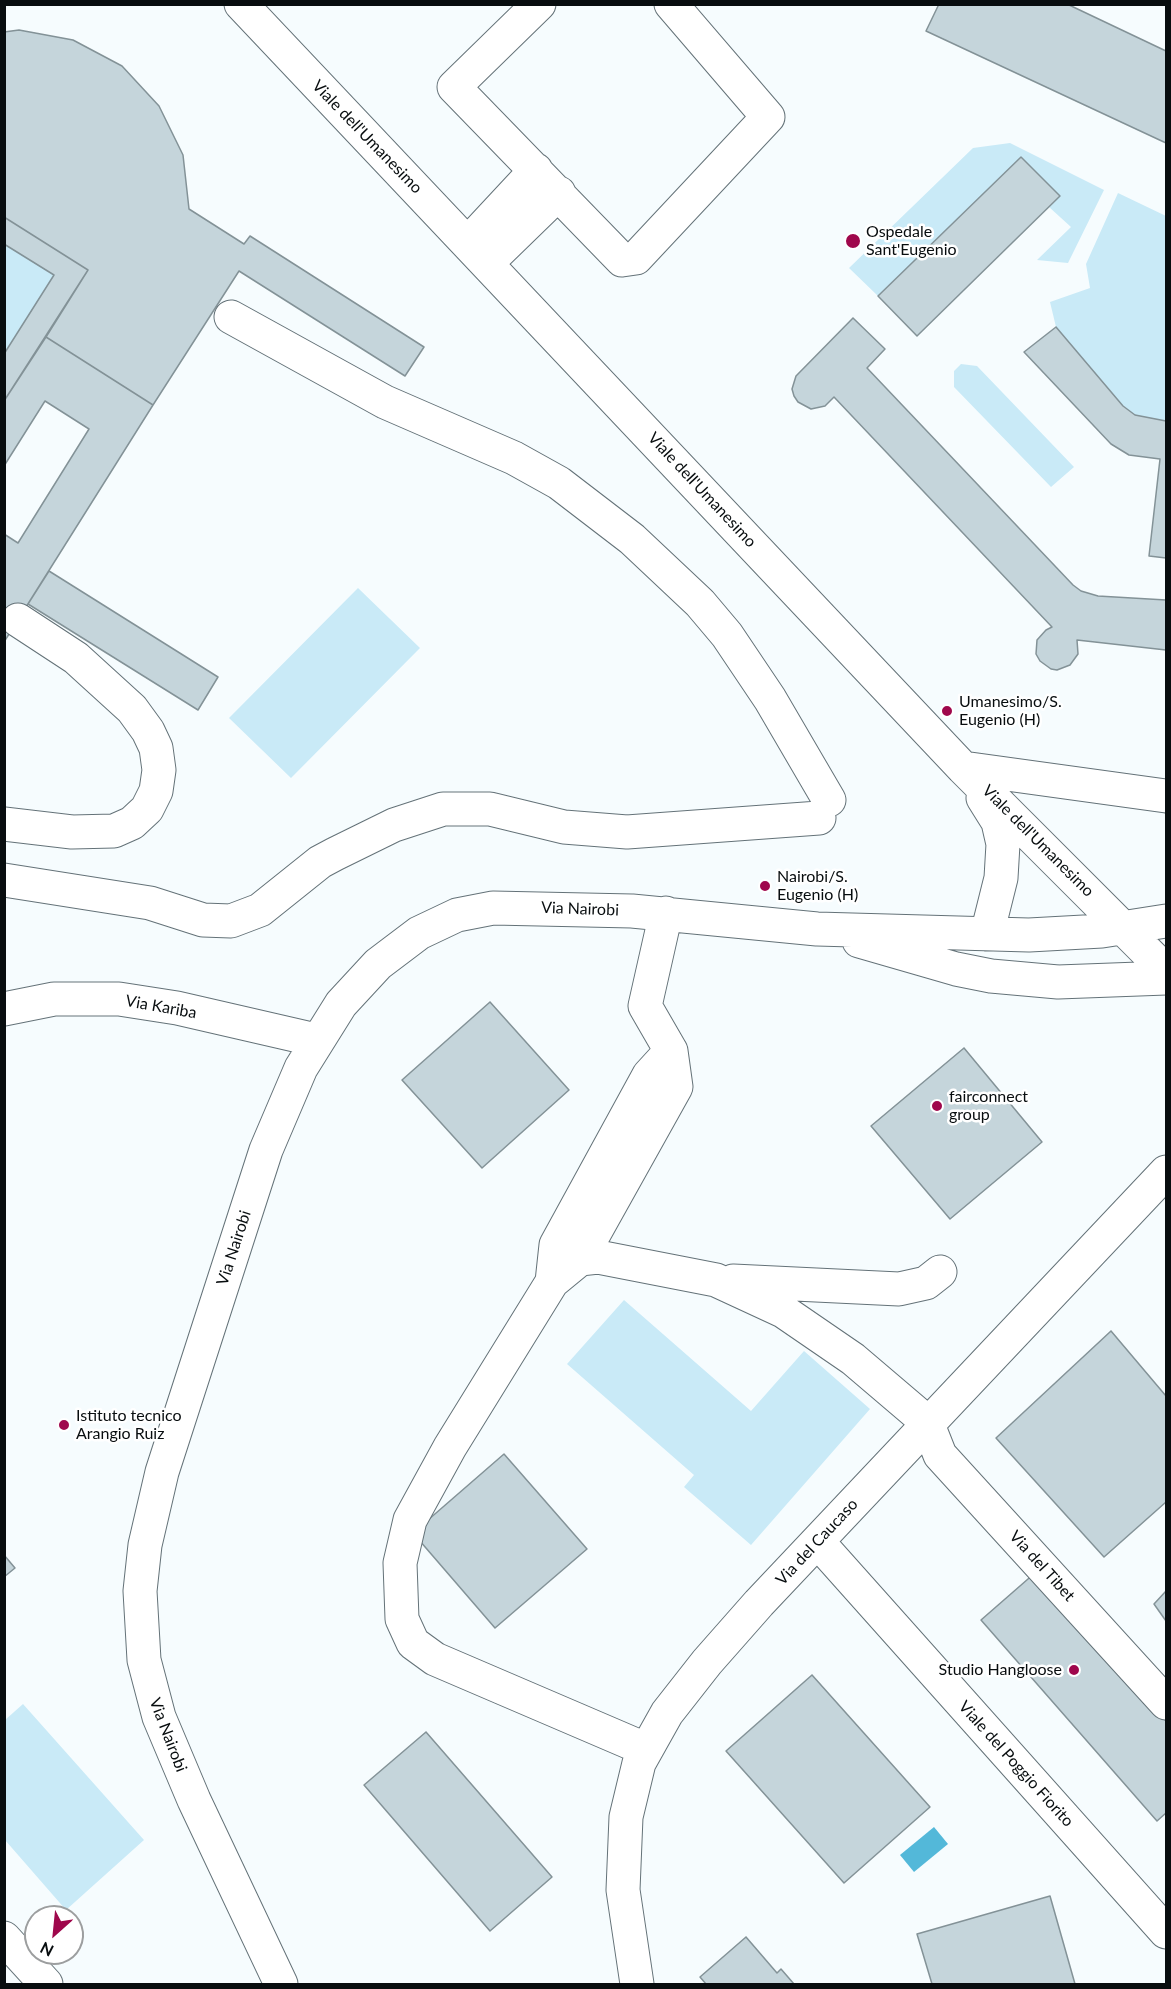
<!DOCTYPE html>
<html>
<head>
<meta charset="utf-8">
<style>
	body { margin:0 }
	#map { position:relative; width:1171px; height:1989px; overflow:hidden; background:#f6fcfe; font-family:Lato,sans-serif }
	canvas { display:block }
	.frame { position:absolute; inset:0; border:6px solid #080d0f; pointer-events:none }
	.north { position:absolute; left:24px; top:1905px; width:60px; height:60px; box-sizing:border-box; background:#fff; border:2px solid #9c9e9f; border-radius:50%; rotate:207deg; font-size:16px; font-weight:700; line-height:24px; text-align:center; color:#080d0f }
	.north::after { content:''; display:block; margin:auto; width:21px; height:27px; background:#9f074c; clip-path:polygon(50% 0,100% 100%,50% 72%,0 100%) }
</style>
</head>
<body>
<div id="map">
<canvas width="1171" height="1989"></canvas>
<div class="frame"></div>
<div class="north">N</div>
</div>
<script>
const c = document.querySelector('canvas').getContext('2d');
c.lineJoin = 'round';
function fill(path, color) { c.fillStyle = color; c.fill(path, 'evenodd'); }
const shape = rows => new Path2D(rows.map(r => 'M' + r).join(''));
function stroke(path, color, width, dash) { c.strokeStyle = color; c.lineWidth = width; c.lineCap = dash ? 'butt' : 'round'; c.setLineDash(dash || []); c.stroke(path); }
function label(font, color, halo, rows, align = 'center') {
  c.font = font + ' Lato,sans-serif'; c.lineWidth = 5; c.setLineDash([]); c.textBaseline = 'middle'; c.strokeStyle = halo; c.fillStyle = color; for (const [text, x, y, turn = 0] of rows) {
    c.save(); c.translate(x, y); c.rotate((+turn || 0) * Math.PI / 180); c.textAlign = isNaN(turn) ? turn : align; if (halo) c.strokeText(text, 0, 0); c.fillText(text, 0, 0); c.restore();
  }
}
const green = shape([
	[1010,143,1104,190,1068,263,1037,260,1071,227,1049,207,1059,196,1021,157,878,296,849,268,973,148],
	[1118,193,1166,216,1166,421,1135,415,1123,406,1056,327,1050,302,1090,288,1086,264],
	[5,244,54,275,5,354],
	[961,364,977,366,1074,467,1051,487,954,387,954,371],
	[358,588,420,648,291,778,229,718],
	[624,1300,751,1411,804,1351,870,1409,751,1545,684,1487,694,1475,567,1364],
	[23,1704,144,1840,66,1910,5,1840,5,1720]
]);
const water = shape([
	[934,1827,948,1844,914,1872,900,1855]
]);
const building = shape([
	[939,4,1067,4,1166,51,1166,143,926,31,939,4],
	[19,30,73,40,122,66,159,106,183,155,189,209,244,244,250,236,424,347,405,376,239,271,153,405,46,337,88,270,4,217,4,32,19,30],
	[1021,157,1060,196,917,336,878,296,1021,157],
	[4,217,88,270,4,401,4,354,54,275,4,244,4,217],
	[853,318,885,349,867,368,1073,585,1081,591,1098,596,1166,600,1166,650,1077,640,1078,654,1070,665,1057,670,1051,669,1040,661,1036,654,1037,640,1046,630,1052,627,834,397,825,406,811,409,798,402,794,396,792,389,796,376,853,318],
	[1056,327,1123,406,1135,415,1166,421,1166,558,1149,556,1160,459,1129,455,1111,444,1024,352,1056,327],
	[46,337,153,405,4,642,4,534,18,543,89,429,45,401,4,466,4,401,46,337],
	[49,571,218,677,198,710,28,604,49,571],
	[490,1002,569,1090,482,1168,402,1080,490,1002],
	[964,1048,1042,1142,950,1219,871,1126,964,1048],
	[1111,1331,1166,1396,1166,1502,1104,1557,996,1438,1111,1331],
	[504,1454,587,1549,495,1628,413,1533,504,1454],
	[4,1555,15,1568,4,1577,4,1555],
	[1036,1572,1166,1721,1166,1813,1157,1821,981,1620,1036,1572],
	[1166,1591,1166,1621,1154,1604,1166,1591],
	[812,1675,930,1807,844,1883,726,1751,812,1675],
	[426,1732,552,1877,490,1931,364,1785,426,1732],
	[1050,1896,1075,1984,932,1984,917,1934,1050,1896],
	[746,1937,777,1973,781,1969,794,1984,706,1984,700,1977,746,1937]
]);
const minor = shape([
	[241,4,963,768,1166,971],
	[539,4,454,87,622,260,636,258,768,117,671,4],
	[468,243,536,170],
	[487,263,559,193],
	[231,317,385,402,514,458,559,483,632,539,700,603,727,635,770,699,829,800],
	[963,768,1166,796],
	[983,798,998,822,1003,844,1001,878,987,934],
	[4,824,72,832,114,831,132,823,147,809,156,791,159,770,156,748,148,731,132,709,76,658,18,620],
	[4,880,150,903,203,920,231,921,260,910,320,862,335,854,394,825,443,809,490,809,564,827,627,832,819,818],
	[859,941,956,969,991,976,1058,982,1166,978],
	[4,1009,54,999,119,999,177,1008,316,1040],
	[580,1259,676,1087,671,1051,645,1006,666,913],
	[733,1281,899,1289,926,1283,940,1272],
	[552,1282,556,1245,649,1075,671,1051],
	[818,1542,1166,1932],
	[645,1749,435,1659,413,1643,402,1619,400,1563,410,1520,450,1447,552,1282,580,1259,598,1257,716,1280,783,1311,853,1359,927,1422,940,1455,1166,1703],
	[4,1938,46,1984],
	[281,1984,194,1800,159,1717,144,1660,140,1591,145,1545,162,1472,266,1150,301,1068,341,1004,378,964,419,933,457,915,493,908,632,911,817,929,1029,935,1102,931,1166,921],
	[637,1984,623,1890,626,1817,639,1763,667,1713,707,1662,759,1603,1166,1172]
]);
const markers = [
	[853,241,8,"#9f074c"],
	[947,711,6,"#9f074c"],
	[765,886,6,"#9f074c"],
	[937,1106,6,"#9f074c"],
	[64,1425,6,"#9f074c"],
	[1074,1670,6,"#9f074c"]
];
const streetNames = [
	["Viale dell'Umanesimo",367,137,46],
	["Viale dell'Umanesimo",702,490,47],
	["Viale dell'Umanesimo",1038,841,45],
	["Via Nairobi",580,909,2],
	["Via Kariba",161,1007,10],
	["Via Nairobi",234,1248,-72],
	["Via del Caucaso",817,1542,-47],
	["Via del Tibet",1042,1566,48],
	["Via Nairobi",168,1735,69],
	["Viale del Poggio Fiorito",1016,1764,48]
];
const poiNames = [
	["Ospedale",866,232],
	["Sant'Eugenio",866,250],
	["Umanesimo/S.",959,702],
	["Eugenio (H)",959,720],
	["Nairobi/S.",777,877],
	["Eugenio (H)",777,895],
	["fairconnect",949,1097],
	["group",949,1115],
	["Istituto tecnico",76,1416],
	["Arangio Ruiz",76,1434],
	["Studio Hangloose",1062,1670,"right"]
];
fill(green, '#c9eaf7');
fill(water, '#53b8d9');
fill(building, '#c5d5db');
stroke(building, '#839297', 1.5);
stroke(minor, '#647278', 35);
stroke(minor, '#fff', 33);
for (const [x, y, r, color] of markers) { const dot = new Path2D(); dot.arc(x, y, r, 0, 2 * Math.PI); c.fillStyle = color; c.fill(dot); stroke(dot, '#fff', 2); }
label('16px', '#080d0f', '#fff', streetNames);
label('16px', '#080d0f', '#fff', poiNames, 'left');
</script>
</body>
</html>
